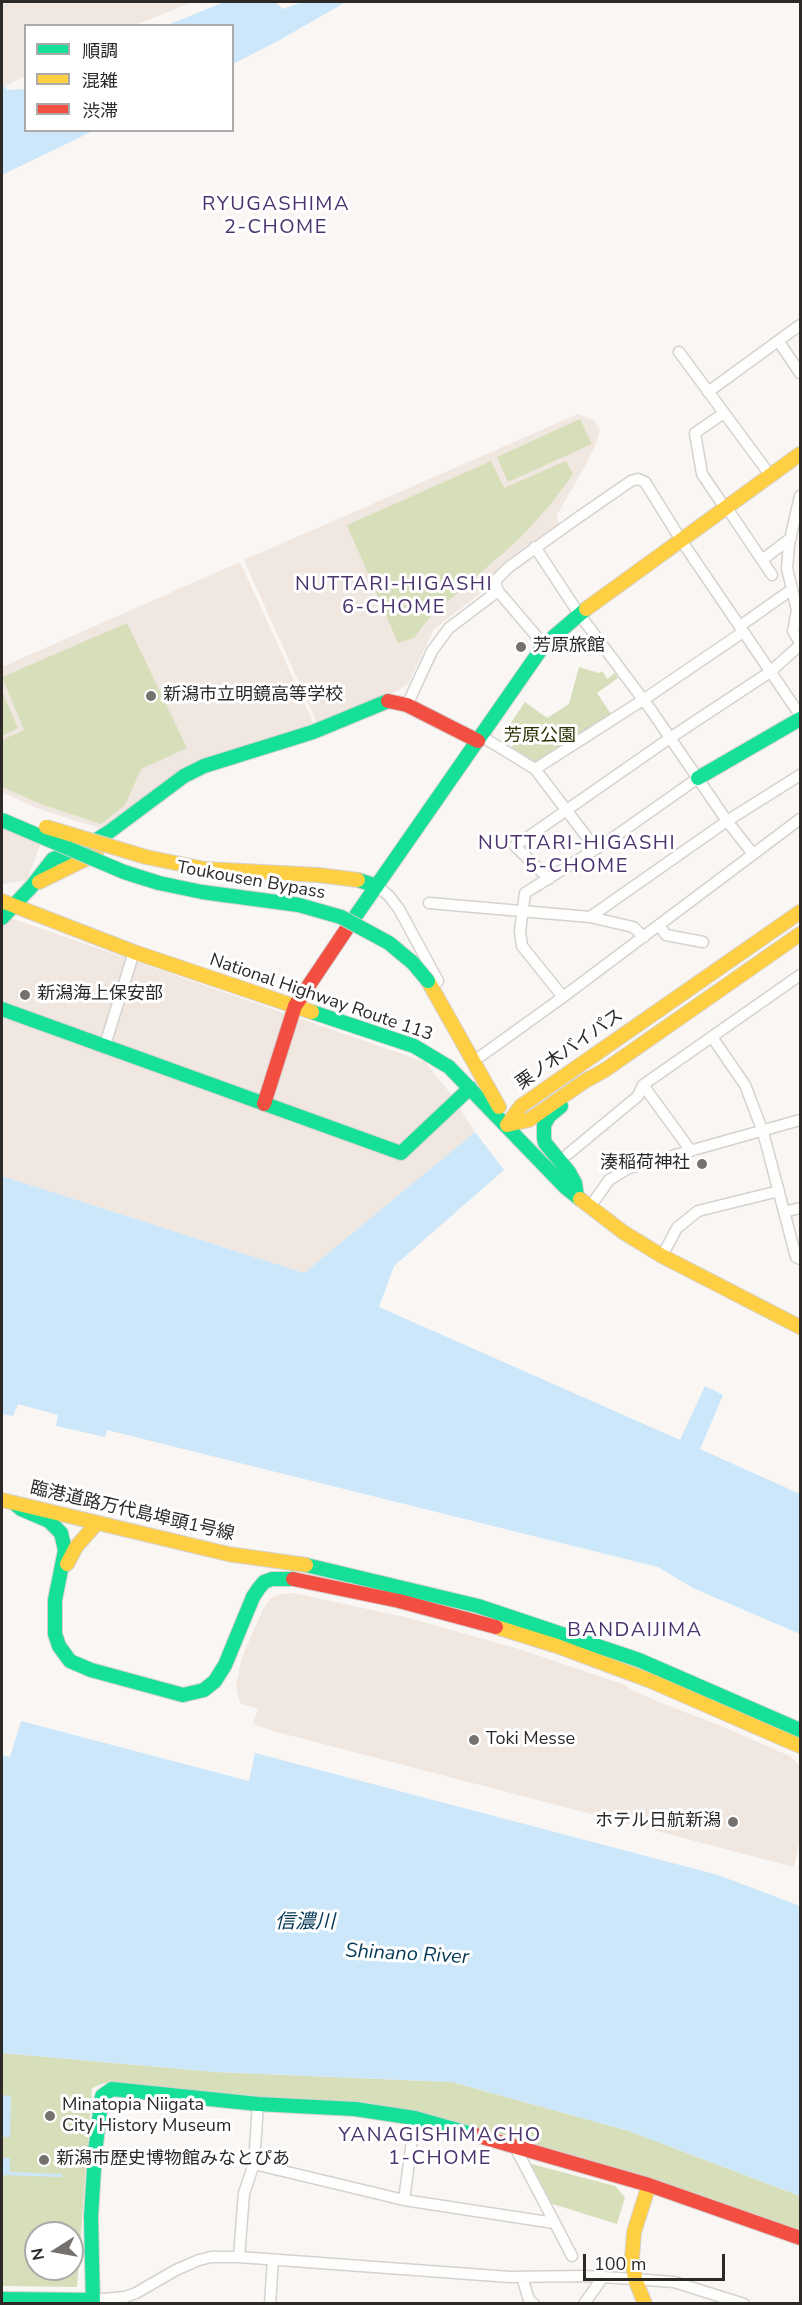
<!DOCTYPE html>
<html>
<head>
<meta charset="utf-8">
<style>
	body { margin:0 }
	#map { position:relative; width:802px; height:2305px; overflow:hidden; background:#f9f6f4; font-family:"Nunito Sans","Noto Sans JP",sans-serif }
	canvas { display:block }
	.frame { position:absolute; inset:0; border:3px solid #2c2927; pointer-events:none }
	.legend { position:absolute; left:24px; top:24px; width:210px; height:108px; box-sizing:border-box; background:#fff; border:2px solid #aba9a9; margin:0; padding:8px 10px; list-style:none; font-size:18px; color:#2c2927 }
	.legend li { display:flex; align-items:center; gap:12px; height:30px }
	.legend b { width:30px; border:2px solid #aba9a9 }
	.north { position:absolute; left:24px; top:2221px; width:60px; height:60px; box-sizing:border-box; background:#fff; border:2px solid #aba9a9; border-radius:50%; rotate:259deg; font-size:16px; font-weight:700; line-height:24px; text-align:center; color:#2c2927 }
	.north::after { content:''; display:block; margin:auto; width:21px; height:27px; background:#74716f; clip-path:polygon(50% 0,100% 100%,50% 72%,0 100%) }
	.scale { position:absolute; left:583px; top:2254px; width:142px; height:27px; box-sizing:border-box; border:3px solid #2c2927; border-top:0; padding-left:8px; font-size:18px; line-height:21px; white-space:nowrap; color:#2c2927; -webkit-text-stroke:4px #fff; paint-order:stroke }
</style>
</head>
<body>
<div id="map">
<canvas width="802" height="2305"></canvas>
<div class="frame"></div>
<ul class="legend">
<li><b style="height:8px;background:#16e098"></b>順調</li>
<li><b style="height:8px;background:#ffcf43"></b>混雑</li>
<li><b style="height:8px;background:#f24e42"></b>渋滞</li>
</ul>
<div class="north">N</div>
<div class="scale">100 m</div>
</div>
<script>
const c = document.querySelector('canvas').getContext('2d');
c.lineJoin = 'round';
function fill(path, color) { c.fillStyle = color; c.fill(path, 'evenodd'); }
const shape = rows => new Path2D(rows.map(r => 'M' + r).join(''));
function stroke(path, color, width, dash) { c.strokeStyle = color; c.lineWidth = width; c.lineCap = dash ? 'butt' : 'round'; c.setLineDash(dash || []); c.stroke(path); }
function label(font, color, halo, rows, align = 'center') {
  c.font = font + ' "Nunito Sans","Noto Sans JP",sans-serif'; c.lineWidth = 6; c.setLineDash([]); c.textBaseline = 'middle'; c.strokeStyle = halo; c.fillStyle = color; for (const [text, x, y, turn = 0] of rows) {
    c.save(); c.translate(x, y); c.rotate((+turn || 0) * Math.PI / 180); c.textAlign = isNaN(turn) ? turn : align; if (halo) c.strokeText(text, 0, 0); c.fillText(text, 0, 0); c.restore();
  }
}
const built = shape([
	[2,2,193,2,135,25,26,26,25,76,2,88],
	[578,414,593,420,600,429,597,441,586,464,557,515,559,526,520,552,491,579,489,587,434,629,408,684,387,697,318,725,244,560],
	[240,562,315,726,201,761,105,830,39,809,2,792,2,667],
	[2,827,40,845,27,880,2,884],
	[2,915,425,1062,450,1093,475,1132,304,1273,2,1176],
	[293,1593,409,1618,519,1649,625,1685,630,1689,659,1702,721,1726,790,1756,800,1766,800,1836,794,1867,277,1732,253,1724,258,1708,240,1704,236,1685,242,1657,263,1609,270,1599,280,1594]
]);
const green = shape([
	[580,419,592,444,508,482,497,457],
	[491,461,504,488,566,461,573,474,551,504,520,538,429,618,414,638,398,643,347,525],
	[127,623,187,748,141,769,125,805,101,824,41,804,2,787,2,740,24,730,2,677],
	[579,667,599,673,602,671,607,679,615,673,618,678,597,693,611,714,540,763,534,761,511,748,520,735,508,727,525,702,547,718,569,704],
	[2,691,18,728,2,736],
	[2,2053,216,2072,452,2082,629,2131,800,2196,800,2232,418,2112,104,2083,92,2088,77,2287,2,2286],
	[36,2233,72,2233,72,2269,36,2269],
	[524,2162,615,2186,625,2197,617,2224,543,2201]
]);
const water = shape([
	[224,2,276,2,282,9,303,2,346,2,278,41,233,64,232,26,168,25],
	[6,87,7,90,25,89,26,130,93,131,2,175,2,178,2,88],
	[475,1132,504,1170,394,1266,379,1307,680,1440,705,1386,723,1395,700,1449,800,1494,800,1634,693,1588,658,1567,107,1430,105,1437,56,1426,58,1415,18,1404,13,1416,2,1414,2,1176,304,1273],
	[21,1721,249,1781,255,1753,718,1875,800,1906,800,2196,629,2131,452,2082,216,2072,2,2053,2,1755,10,1757],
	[2,2095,11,2096,10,2137,2,2137],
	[2,2158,10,2158,10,2172,62,2174,62,2177,2,2175]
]);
const street = shape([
	[779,342,800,373],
	[679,352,770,475],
	[708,392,800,325],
	[724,413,695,433,702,474,725,508],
	[800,496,789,544,787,568,797,610,793,631,800,643],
	[727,508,772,575],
	[535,547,579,614,651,710,727,821,753,854],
	[762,560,791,538],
	[740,626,791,590],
	[544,645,498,591,495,581,509,567,576,519,631,481,638,479,645,482,681,540,800,715],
	[407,705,432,651,449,628,498,591],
	[481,736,535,769,596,849],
	[535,769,643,700,743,632],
	[549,879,515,846,670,738,770,672,800,645],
	[377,886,389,896,399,909,438,981],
	[429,903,590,917,633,927,644,937],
	[590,917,727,821,800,775],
	[659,925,666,935,703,942],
	[563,997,522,946,520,931,525,893,607,842,698,778],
	[712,1037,745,1085,763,1132,796,1257,800,1259],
	[104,1048,134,952],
	[481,1056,563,997,800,819],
	[643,1085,691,1151],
	[568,1154,638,1096,643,1085,800,975],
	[590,1207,609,1180,629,1168,800,1120],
	[784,1212,800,1208],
	[662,1256,677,1228,698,1211,779,1191],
	[514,2145,572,2256],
	[254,2164,404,2200,554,2223],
	[404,2200,415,2118],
	[239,2257,244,2193,254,2164,258,2104],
	[522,2277,529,2300,534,2304],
	[92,2300,125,2297,136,2293,176,2270,199,2260,211,2257,239,2257,510,2277,585,2276,635,2279,674,2282,744,2304],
	[270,2304,273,2260],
	[584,2304,603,2277]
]);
const fast = shape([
	[698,778,800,719],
	[358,880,377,886],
	[2,918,32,886,53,859,85,847,109,832,184,776,204,766,313,732,388,701],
	[350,924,544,645,586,609],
	[2,1009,401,1153,470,1088],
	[312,1012,414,1046,449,1067,565,1187,580,1199],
	[561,1106,549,1116,544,1125,544,1138,545,1143,569,1172,575,1183,577,1197],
	[14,1503,21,1509,49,1521,61,1533,65,1550,55,1600,55,1634,59,1646,70,1661,91,1670,183,1695,204,1690,215,1681,225,1665,253,1597,259,1588,264,1582,272,1579,293,1579],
	[306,1565,478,1606,639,1660,800,1730],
	[2,2299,92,2300],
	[93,2304,91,2217,95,2152,102,2096,112,2089,258,2104,355,2109,415,2118,475,2135]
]);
const slow = shape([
	[586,609,800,454],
	[39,882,96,854],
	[2,901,134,952,312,1012],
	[428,981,499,1107],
	[507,1125,521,1106,800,912],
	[507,1125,529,1120,585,1081,605,1070,800,934],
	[580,1199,623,1232,662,1256,800,1327],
	[2,1500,228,1554,306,1565],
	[67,1564,76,1547,97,1523],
	[496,1627,557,1646,651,1681,800,1746],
	[645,2304,635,2279,632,2258,634,2232,649,2185]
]);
const jam = shape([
	[388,701,407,705,478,741],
	[264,1104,295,1006,350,924],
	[293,1579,399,1601,496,1627],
	[475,2135,649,2185,800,2238]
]);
const fastBridge = shape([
	[2,820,124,872,159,883,202,892,299,905,341,917,389,943,413,963,428,981]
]);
const slowBridge = shape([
	[46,827,146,857,205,869,318,875,358,880]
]);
const markers = [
	[521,647,6,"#74716f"],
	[151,696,6,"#74716f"],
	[25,995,6,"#74716f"],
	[702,1164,6,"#74716f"],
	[474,1740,6,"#74716f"],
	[733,1822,6,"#74716f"],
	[50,2116,6,"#74716f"],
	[44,2160,6,"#74716f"]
];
const poiNames = [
	["芳原旅館",533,647],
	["新潟市立明鏡高等学校",163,696],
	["新潟海上保安部",37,995],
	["湊稲荷神社",690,1164,"right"],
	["Toki Messe",486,1740],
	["ホテル日航新潟",721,1822,"right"],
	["Minatopia Niigata",62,2106],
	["City History Museum",62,2127],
	["新潟市歴史博物館みなとぴあ",56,2160]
];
const parkNames = [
	["芳原公園",540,737]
];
const streetNames = [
	["Toukousen Bypass",251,881,10],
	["National Highway Route 113",321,998,19],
	["栗ノ木バイパス",570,1050,-35],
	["臨港道路万代島埠頭1号線",132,1512,13]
];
const neighbourhoodNames = [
	["RYUGASHIMA",276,205],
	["2-CHOME",276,228],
	["NUTTARI-HIGASHI",394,585],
	["6-CHOME",394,608],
	["NUTTARI-HIGASHI",577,844],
	["5-CHOME",577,867],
	["BANDAIJIMA",635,1631],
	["YANAGISHIMACHO",440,2136],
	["1-CHOME",440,2159]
];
const waterNames = [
	["信濃川",305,1923],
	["Shinano River",407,1955,3]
];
fill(built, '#f0e7e1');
fill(green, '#d7deba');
fill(water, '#cde7fa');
stroke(street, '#d5d2d1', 13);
stroke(fast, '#d5d2d1', 16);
stroke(slow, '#d5d2d1', 16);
stroke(jam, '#d5d2d1', 16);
stroke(street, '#fefefd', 10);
stroke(fast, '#16e098', 14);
stroke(slow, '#ffcf43', 14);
stroke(jam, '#f24e42', 14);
stroke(fastBridge, '#d5d2d1', 16, []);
stroke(slowBridge, '#d5d2d1', 16, []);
stroke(fastBridge, '#16e098', 14);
stroke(slowBridge, '#ffcf43', 14);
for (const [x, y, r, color] of markers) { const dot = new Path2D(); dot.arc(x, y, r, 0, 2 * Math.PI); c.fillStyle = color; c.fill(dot); stroke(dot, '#fff', 2); }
label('18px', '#2c2927', '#fff', poiNames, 'left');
label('18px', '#293200', '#fff', parkNames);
label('18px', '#2c2927', '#fff', streetNames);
c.letterSpacing = '1.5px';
label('20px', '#4a336e', '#fff', neighbourhoodNames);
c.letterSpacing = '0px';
label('italic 20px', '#053958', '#fff', waterNames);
</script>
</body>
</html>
